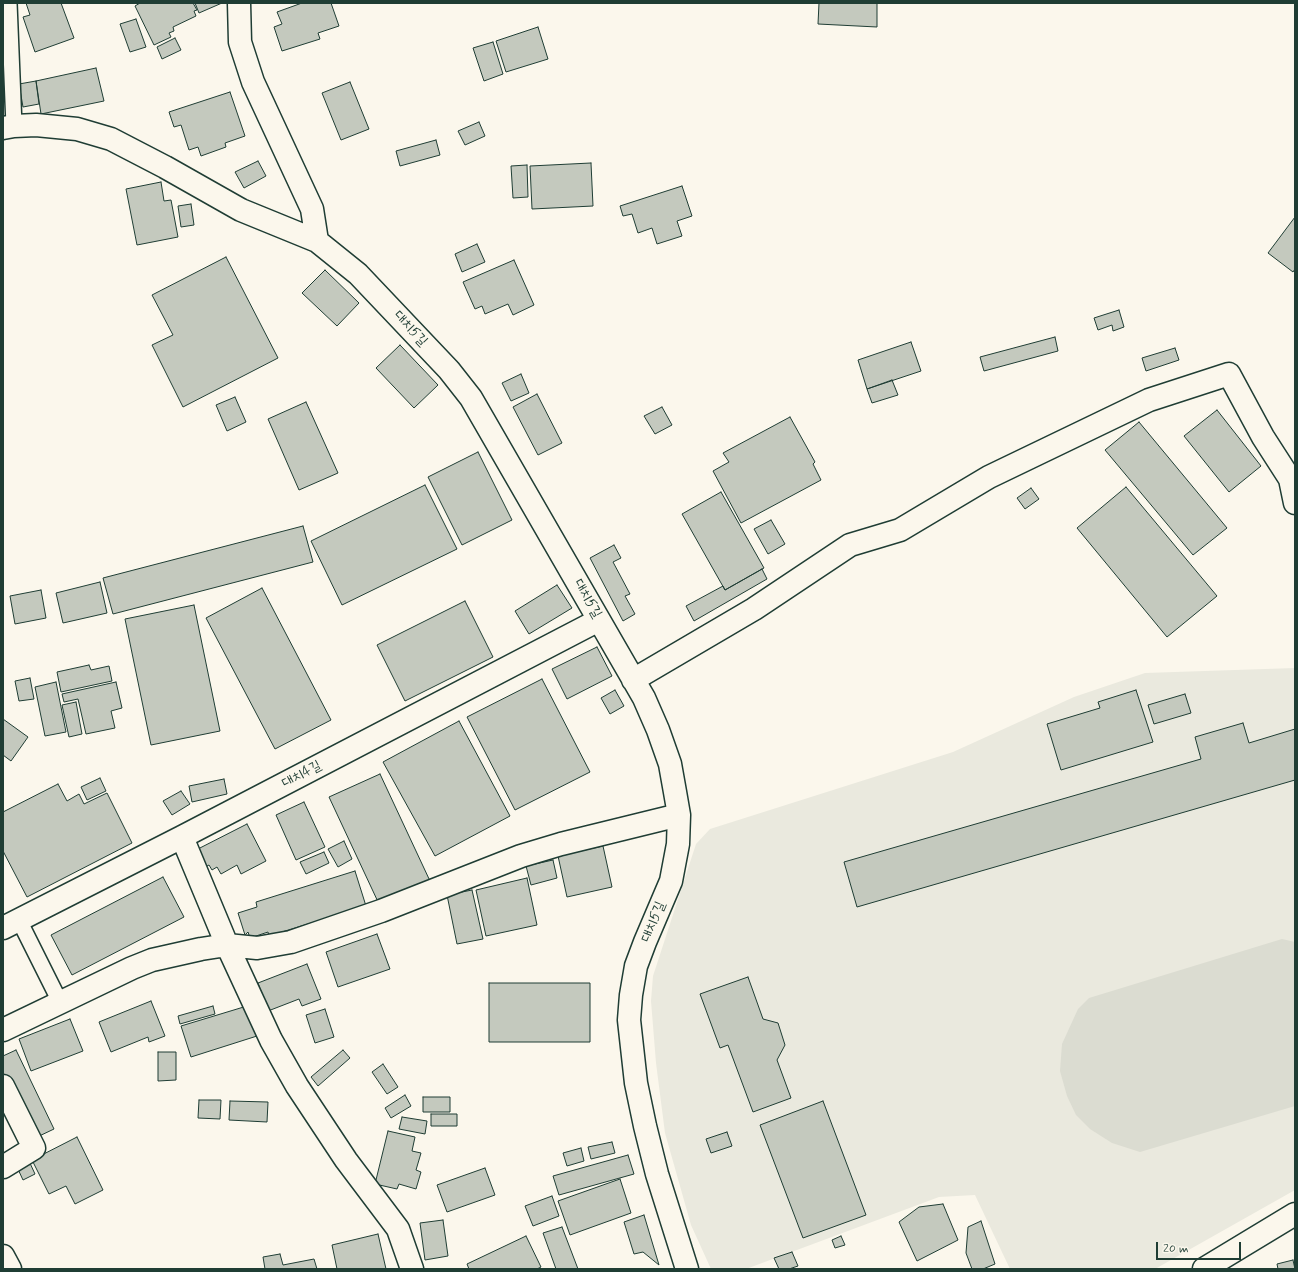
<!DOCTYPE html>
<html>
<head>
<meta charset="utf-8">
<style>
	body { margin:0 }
	#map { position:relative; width:1298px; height:1272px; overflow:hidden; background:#fbf7ec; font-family:Mynerve,sans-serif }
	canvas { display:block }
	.frame { position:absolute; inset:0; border:4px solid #1f3d34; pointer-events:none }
	.scale { position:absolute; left:1156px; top:1242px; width:85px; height:18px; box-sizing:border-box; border:2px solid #1f3d34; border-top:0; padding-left:5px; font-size:12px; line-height:14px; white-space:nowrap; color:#1f3d34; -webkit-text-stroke:3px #fbf7ec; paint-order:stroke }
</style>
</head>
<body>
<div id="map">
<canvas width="1298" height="1272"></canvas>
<div class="frame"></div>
<div class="scale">20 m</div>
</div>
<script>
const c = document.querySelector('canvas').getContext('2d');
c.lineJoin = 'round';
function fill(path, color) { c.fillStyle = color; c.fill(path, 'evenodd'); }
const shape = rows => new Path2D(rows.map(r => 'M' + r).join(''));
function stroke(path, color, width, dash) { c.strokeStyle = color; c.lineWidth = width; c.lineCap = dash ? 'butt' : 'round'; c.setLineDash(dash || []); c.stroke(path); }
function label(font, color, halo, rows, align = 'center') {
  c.font = font + ' Mynerve,"Poor Story",sans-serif'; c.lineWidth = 3.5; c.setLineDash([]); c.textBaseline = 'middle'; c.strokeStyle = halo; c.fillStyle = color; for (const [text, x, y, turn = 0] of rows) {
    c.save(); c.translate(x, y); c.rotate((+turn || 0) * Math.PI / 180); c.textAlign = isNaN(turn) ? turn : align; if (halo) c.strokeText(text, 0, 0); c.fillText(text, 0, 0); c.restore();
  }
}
const built = shape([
	[1295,668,1295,1190,1155,1269,1010,1269,975,1195,939,1197,746,1269,711,1269,691,1225,665,1133,656,1063,651,1001,653,976,696,844,710,829,953,752,1074,697,1145,673]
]);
const green = shape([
	[1282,939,1295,942,1295,1106,1140,1152,1112,1143,1090,1129,1076,1115,1067,1096,1060,1071,1062,1044,1078,1009,1089,998]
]);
const building = shape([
	[26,3,61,3,74,38,35,52,23,17,30,15,26,3],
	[140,3,193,3,197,10,194,11,196,16,173,27,174,31,169,33,171,37,154,45,135,6,140,3],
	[195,3,222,3,199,13,195,3],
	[302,3,331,3,339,26,318,33,320,39,282,51,274,27,282,24,277,12,302,3],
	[819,3,877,3,877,27,818,24,819,3],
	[136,19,146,47,130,52,120,24,136,19],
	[538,27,548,59,506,72,496,41,538,27],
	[175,38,181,50,162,59,157,47,175,38],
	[493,42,503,74,484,81,473,48,493,42],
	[96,68,104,101,41,114,36,81,96,68],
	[36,81,39,104,23,107,19,84,36,81],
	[350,82,369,129,341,140,322,93,350,82],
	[230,92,245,136,225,143,226,147,201,156,198,147,189,150,181,125,174,127,169,112,230,92],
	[479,122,485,136,465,145,458,131,479,122],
	[436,140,440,155,400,166,396,151,436,140],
	[258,161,266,176,244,188,235,172,258,161],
	[591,163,593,206,532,209,530,166,591,163],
	[527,165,528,197,513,198,511,166,527,165],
	[161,182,164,201,171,200,178,237,137,245,126,189,161,182],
	[682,186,692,216,677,221,682,236,657,244,652,228,638,233,632,214,623,216,620,206,682,186],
	[191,204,194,225,181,227,178,206,191,204],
	[1295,217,1295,269,1293,272,1268,253,1295,217],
	[477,244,485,262,462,272,455,254,477,244],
	[226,257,278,358,183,407,152,345,173,335,152,295,226,257],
	[514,260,534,305,513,315,508,304,485,314,482,306,475,309,463,282,514,260],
	[325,270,359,303,337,326,302,293,325,270],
	[1119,310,1124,327,1113,331,1112,325,1098,330,1094,318,1119,310],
	[1055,337,1058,351,984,371,980,357,1055,337],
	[911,342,921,371,867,389,858,360,911,342],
	[400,345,438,385,414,408,376,368,400,345],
	[1175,348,1179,360,1146,371,1142,358,1175,348],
	[521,374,529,393,511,401,502,383,521,374],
	[892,380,898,395,872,403,867,389,892,380],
	[537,394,562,443,538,455,513,407,537,394],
	[235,397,246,422,227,431,216,405,235,397],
	[306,402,338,473,299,490,268,419,306,402],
	[662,407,672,425,655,434,644,416,662,407],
	[1217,410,1261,466,1229,492,1184,436,1217,410],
	[790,417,815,462,813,464,821,480,741,523,713,471,729,462,723,453,790,417],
	[1139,422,1227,528,1193,555,1105,450,1139,422],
	[478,452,512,520,462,545,428,477,478,452],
	[425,485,457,549,342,605,311,541,425,485],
	[1126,487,1217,596,1167,637,1077,528,1126,487],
	[1031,488,1039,499,1025,509,1017,498,1031,488],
	[721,492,764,568,725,590,682,514,721,492],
	[771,520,785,544,768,554,754,529,771,520],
	[303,526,313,562,113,614,103,578,303,526],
	[614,545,621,558,613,562,630,594,625,596,635,614,623,621,590,558,614,545],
	[762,569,767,579,694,621,686,606,723,586,725,590,762,569],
	[100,582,107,613,63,623,56,593,100,582],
	[557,585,572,608,529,634,515,611,557,585],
	[262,588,331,720,275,749,206,618,262,588],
	[41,590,46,618,15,624,10,596,41,590],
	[465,601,493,657,405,701,377,645,465,601],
	[194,605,220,731,151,745,125,619,194,605],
	[597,647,612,676,567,699,552,669,597,647],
	[89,665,91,670,109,666,112,681,61,692,57,672,89,665],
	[30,678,34,699,19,701,15,681,30,678],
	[542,679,590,772,515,810,467,717,542,679],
	[56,682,66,732,45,736,35,687,56,682],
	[116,682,122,708,111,711,115,728,86,734,78,699,64,702,62,694,116,682],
	[615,690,624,706,610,714,601,698,615,690],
	[1136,690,1153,742,1061,770,1047,724,1100,708,1098,702,1136,690],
	[1185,694,1191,713,1154,724,1148,705,1185,694],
	[76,702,82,734,69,737,62,705,76,702],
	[3,719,28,737,11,761,3,755,3,719],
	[459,721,510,816,435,856,383,762,459,721],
	[1243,723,1249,743,1295,729,1295,780,857,907,844,862,1201,759,1195,737,1243,723],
	[380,774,430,881,379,904,329,797,380,774],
	[100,778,106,791,87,800,81,787,100,778],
	[224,779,227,794,192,802,189,786,224,779],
	[58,784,67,801,79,794,84,804,107,793,132,843,27,897,3,851,3,812,58,784],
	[181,791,190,804,172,815,163,801,181,791],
	[304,802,325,847,296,860,276,815,304,802],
	[247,824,266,861,241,874,237,865,221,874,217,867,212,870,209,865,203,868,194,851,247,824],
	[344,841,352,859,338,867,328,849,344,841],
	[603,846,612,887,567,897,558,856,603,846],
	[324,852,329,863,306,874,300,862,324,852],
	[553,860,557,878,531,885,526,866,553,860],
	[355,871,366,906,269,936,268,932,250,938,248,932,245,935,238,913,257,907,256,902,355,871],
	[163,877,184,917,72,975,51,935,163,877],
	[527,878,537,925,486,936,476,890,527,878],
	[472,890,483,939,457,944,447,895,472,890],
	[377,934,390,969,338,987,326,952,377,934],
	[307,964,321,999,302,1006,299,999,268,1011,258,983,307,964],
	[748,977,763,1019,778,1023,785,1045,777,1060,791,1098,753,1112,728,1045,720,1048,700,994,748,977],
	[489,983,590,983,590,1042,489,1042,489,983],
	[151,1001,165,1036,149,1042,148,1037,111,1052,99,1022,151,1001],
	[213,1006,215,1014,180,1024,178,1016,213,1006],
	[247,1006,257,1036,191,1057,181,1026,247,1006],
	[325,1009,334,1037,315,1043,306,1015,325,1009],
	[70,1019,83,1051,31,1071,19,1039,70,1019],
	[16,1050,54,1129,35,1138,3,1073,3,1056,16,1050],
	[343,1050,350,1058,318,1086,311,1077,343,1050],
	[158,1052,176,1052,176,1080,158,1081,158,1052],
	[383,1064,398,1087,387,1094,372,1072,383,1064],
	[405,1095,411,1106,391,1118,385,1108,405,1095],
	[423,1097,450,1097,450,1112,423,1112,423,1097],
	[199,1100,221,1100,220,1119,198,1118,199,1100],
	[230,1101,268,1102,267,1122,229,1120,230,1101],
	[823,1101,866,1215,803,1238,760,1125,823,1101],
	[431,1114,457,1114,457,1126,431,1126,431,1114],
	[402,1117,427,1121,425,1134,399,1129,402,1117],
	[388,1131,415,1137,412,1151,421,1153,416,1170,421,1172,416,1189,399,1184,397,1189,375,1184,388,1131],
	[727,1132,732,1146,711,1153,706,1139,727,1132],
	[77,1137,103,1190,75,1204,66,1186,49,1194,32,1160,77,1137],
	[612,1142,615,1153,591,1159,588,1147,612,1142],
	[581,1148,584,1161,567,1166,563,1153,581,1148],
	[628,1155,634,1174,559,1195,553,1176,628,1155],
	[29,1161,35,1174,23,1180,17,1167,29,1161],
	[485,1168,495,1195,447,1212,437,1185,485,1168],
	[620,1179,631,1213,570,1235,558,1201,620,1179],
	[552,1196,559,1216,533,1226,525,1206,552,1196],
	[943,1204,958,1240,917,1261,899,1222,919,1207,943,1204],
	[644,1215,659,1265,643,1252,634,1254,624,1222,644,1215],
	[443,1220,448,1256,425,1260,420,1223,443,1220],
	[981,1221,995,1264,983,1269,972,1269,966,1253,968,1227,981,1221],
	[562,1227,578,1269,556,1269,543,1233,562,1227],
	[378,1234,386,1269,337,1269,332,1245,378,1234],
	[526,1236,541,1267,537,1269,469,1269,467,1264,526,1236],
	[841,1236,845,1245,835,1248,832,1240,841,1236],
	[792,1252,798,1266,789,1269,779,1269,774,1258,792,1252],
	[280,1254,283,1265,314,1259,317,1269,265,1269,263,1257,280,1254],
	[1293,1260,1295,1269,1278,1269,1277,1264,1293,1260]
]);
const lane = shape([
	[9,3,14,126],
	[19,920,60,1002]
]);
const street = shape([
	[239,3,240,42,253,82,312,209,317,241,358,274,449,370,471,398,644,698,658,730,670,764,675,792,679,815,678,844,671,881,645,942,636,966,631,995,629,1020,636,1083,645,1126,657,1174,687,1269],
	[3,128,14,126,36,125,77,129,111,139,165,167,241,210,317,241],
	[633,680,754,609,850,545,900,530,989,477,1149,400,1229,374,1263,437,1290,479,1295,503],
	[182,837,227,945,271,1040,297,1086,346,1160,398,1229,412,1269],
	[3,928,182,837,599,620],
	[3,1030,132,968,152,960,201,949,227,945,257,948,291,942,381,911,521,856,561,844,679,815],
	[3,1086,34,1148,3,1167],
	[3,1256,10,1269]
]);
const primary = shape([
	[1204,1269,1295,1214]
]);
const streetNames = [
	["대치5길",410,329,47],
	["대치5길",587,599,60],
	["대치4길",302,775,-28],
	["대치5길",654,922,-68]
];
fill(built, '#eae9de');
fill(green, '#dbdcd1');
fill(building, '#c4c9be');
stroke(building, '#1f3d34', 1);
stroke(lane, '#1f3d34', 18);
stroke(street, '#1f3d34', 25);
stroke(primary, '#1f3d34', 25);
stroke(lane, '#fbf7ec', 15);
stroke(street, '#fbf7ec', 22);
stroke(primary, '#fbf7ec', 22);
label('14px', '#1f3d34', '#fbf7ec', streetNames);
</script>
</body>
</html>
